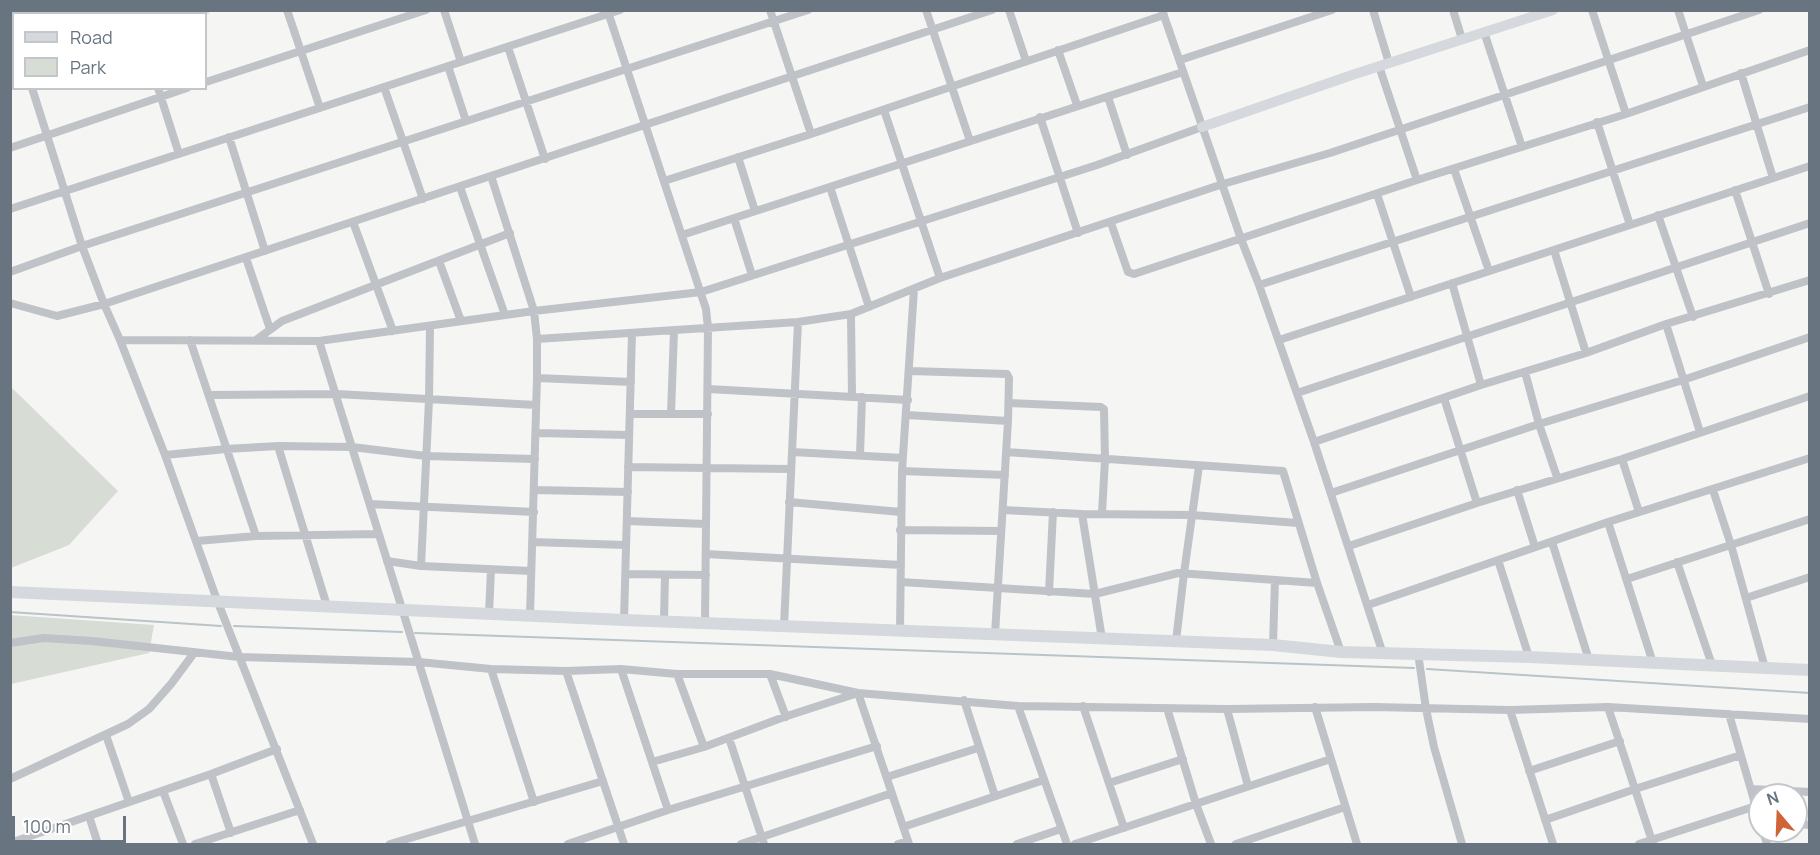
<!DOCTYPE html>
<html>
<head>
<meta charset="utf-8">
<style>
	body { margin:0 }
	#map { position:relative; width:1820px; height:855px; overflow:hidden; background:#f5f6f3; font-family:Manrope,sans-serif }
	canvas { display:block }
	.frame { position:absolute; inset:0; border:12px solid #687480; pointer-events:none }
	.legend { position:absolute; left:12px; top:12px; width:195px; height:78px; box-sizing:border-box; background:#fff; border:2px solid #c3c7cc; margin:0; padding:8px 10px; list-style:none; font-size:18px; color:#687480 }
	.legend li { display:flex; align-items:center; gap:12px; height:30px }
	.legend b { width:30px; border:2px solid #c3c7cc }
	.north { position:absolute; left:1748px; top:783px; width:60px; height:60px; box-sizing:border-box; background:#fff; border:2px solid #c3c7cc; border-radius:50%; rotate:341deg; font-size:16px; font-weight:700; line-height:24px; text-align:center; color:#687480 }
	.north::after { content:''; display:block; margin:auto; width:21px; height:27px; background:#d06338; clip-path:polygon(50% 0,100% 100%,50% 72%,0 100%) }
	.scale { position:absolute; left:12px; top:816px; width:114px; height:27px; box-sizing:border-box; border:3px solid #687480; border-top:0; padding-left:8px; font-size:18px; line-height:21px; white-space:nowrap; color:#687480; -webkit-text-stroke:4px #fff; paint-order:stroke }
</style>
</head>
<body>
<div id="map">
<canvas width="1820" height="855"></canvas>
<div class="frame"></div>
<ul class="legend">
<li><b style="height:8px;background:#d5d8dc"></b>Road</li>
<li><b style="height:16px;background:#d7dcd4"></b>Park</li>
</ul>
<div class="north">N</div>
<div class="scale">100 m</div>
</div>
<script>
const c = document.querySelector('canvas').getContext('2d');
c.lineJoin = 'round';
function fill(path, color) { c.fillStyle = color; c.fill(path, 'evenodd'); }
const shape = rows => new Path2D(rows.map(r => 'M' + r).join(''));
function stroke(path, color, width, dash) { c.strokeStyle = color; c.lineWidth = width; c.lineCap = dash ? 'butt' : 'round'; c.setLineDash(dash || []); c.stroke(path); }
const green = shape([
	[11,387,118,491,69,545,11,568],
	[10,615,154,625,149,653,11,684]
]);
const stream = shape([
	[10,612,221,626],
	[234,626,402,632],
	[415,633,1414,668],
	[1427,669,1810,693]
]);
const street = shape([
	[131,10,132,14],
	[287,10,320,108],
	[444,10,461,62],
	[770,10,811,134],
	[926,10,970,141],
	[1009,10,1026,61],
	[1162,10,1241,239,1259,285,1314,442,1382,651],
	[1373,10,1389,63],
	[1453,10,1462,39],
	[1592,10,1626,114],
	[1678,10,1703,86],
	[608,12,706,309,708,328,705,622],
	[10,23,14,32],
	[1484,32,1522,147],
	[508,47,545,159],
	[1058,50,1077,105],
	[1180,60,1332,10],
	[448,66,466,121],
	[1379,66,1417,180],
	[1741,73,1773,178],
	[206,82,426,10],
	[384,87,423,199],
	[32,88,82,246,104,304,120,340,319,341,534,311,537,339,537,378,530,615],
	[158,88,179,154],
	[1108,97,1127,155],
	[884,110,940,278],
	[1040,117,1078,233],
	[1597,122,1630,225],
	[229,137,265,251],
	[10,148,187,88],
	[738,157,755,211],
	[1454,169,1489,271],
	[491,176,534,311,701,292,1097,165,1202,127],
	[664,181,811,134,1164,15],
	[460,187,505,315],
	[830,187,869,307],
	[1735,190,1769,294],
	[1377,194,1411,297],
	[10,209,620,10],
	[1658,215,1693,317],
	[734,218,752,275],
	[353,222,393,331],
	[1111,223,1128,272,1134,274,1417,180,1626,114,1810,50],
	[682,235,1183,72],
	[1554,250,1586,353],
	[246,258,270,329],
	[439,261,461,321],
	[10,272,82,246,808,10],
	[1452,283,1481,385],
	[1259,285,1810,107],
	[10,303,57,316,104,304,992,10],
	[851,314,852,397],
	[1666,324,1700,432],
	[537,339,798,322,851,314,940,278,1223,184,1330,153,1759,10],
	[120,340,165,455,217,600,313,844],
	[190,340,256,536],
	[256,340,282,321,510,233],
	[1279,340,1810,166],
	[319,341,475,844],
	[910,371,1007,374,1009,378,1008,421,995,634],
	[1525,372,1539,424,1557,477],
	[537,378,631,382],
	[708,389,908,400],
	[1297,393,1810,223],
	[210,395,337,394,536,405],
	[1444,398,1477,503],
	[1009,403,1101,407,1104,409,1105,460,1102,513],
	[630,414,708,414],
	[671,414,674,331],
	[907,415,1008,421],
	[536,433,629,435],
	[1314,442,1481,385,1586,353,1666,324,1810,280],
	[278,446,327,606],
	[792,452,903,458],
	[1006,452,1283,471,1317,583,1341,652],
	[165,455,226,449,278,446,352,447,426,456,535,459],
	[860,455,862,397],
	[1622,459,1639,512],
	[628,467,791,469],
	[902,471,1005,475],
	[534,490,628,492],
	[1517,490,1535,547],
	[1713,490,1731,545,1765,668],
	[1331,493,1539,424,1683,380,1810,337],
	[789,502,901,512],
	[370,504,534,512],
	[1003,510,1082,514,1192,515,1298,523],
	[1082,514,1102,639],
	[627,521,706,524],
	[1608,522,1653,663],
	[900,530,1001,531],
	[197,541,256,536,378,534],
	[532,542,626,545],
	[1552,542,1589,660],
	[1349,546,1477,503,1622,459,1810,396],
	[706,554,901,565],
	[1498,560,1529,657],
	[387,561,421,566,531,571],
	[1677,562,1712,665],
	[421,566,429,400,430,326],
	[626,574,706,575],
	[1627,579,1810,519],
	[901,582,1095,594,1178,573,1317,583],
	[1049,592,1053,512],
	[1746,598,1810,577],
	[1368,605,1608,522,1810,458],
	[489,613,491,570],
	[624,620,632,333],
	[664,620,665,575],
	[784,626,798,322],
	[900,630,902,471,914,289],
	[1176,641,1184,573,1199,466],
	[10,643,44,638,92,641,239,657,419,662,491,669,566,671,621,669,677,674,770,674,858,693,1018,706,1227,709,1374,707,1510,710,1608,707,1810,719],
	[1273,645,1275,580],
	[1418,653,1426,709,1434,747,1462,844],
	[491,669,534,802],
	[621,669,668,810],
	[566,671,624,844],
	[770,674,786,717],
	[964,700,995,796],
	[1018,706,1067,844],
	[1083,706,1124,828],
	[1315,707,1357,844],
	[1608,707,1653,844],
	[1167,708,1196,804,1211,844],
	[1227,709,1248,786],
	[1510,710,1553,844],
	[1729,714,1760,821],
	[106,735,129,802],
	[729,738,764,844],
	[704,747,784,717,858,693,909,844],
	[652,762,704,747,677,674],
	[1529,771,1620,741],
	[211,774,231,833],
	[887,777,978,748],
	[10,779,128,724,149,709,171,684,194,653],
	[1109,783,1183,759],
	[1751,789,1810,792],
	[163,791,183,844],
	[89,816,98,844],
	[1545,820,1635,789,1741,755],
	[1796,824,1810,825],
	[903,827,1044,780],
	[1763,831,1767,844],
	[10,843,211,774,277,749],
	[195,844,300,810],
	[390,844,603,781],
	[568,844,668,810,877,746],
	[741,844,892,793],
	[898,844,908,841],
	[1017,844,1061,829],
	[1075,844,1331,759],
	[1236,844,1345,807],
	[1639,844,1756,806]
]);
const secondary = shape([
	[196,14,205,10],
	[10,74,14,73],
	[1202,127,1352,75,1553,10]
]);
const primary = shape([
	[10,592,624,620,1273,645,1341,652,1529,657,1810,670]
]);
fill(green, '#d7dcd4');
stroke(stream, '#bac3c7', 2);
stroke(street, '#bfc2c6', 8);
stroke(secondary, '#d5d8dc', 10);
stroke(primary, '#d5d8dc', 12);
</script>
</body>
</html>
